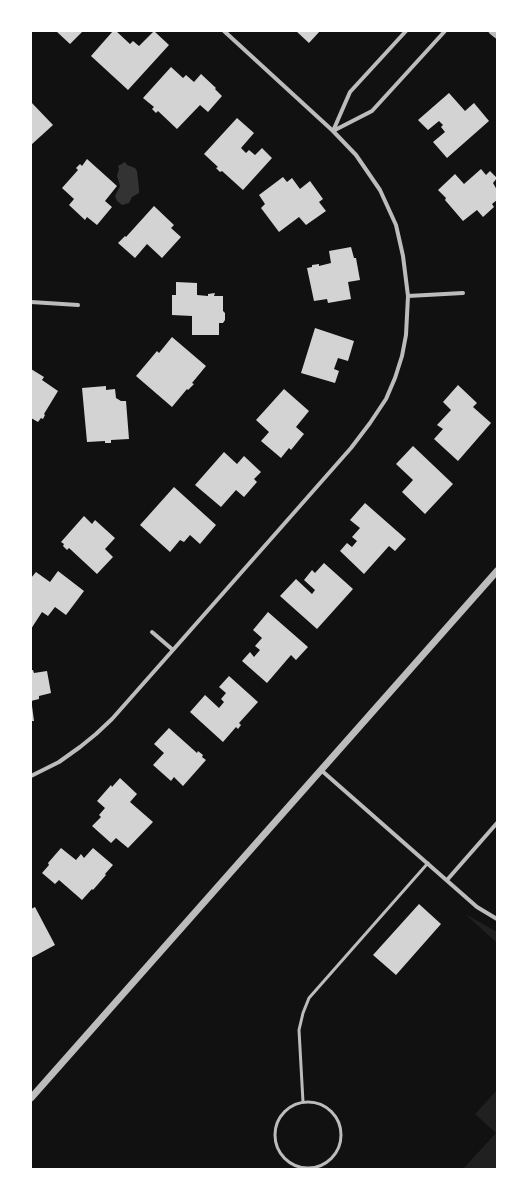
<!DOCTYPE html>
<html>
<head>
<meta charset="utf-8">
<style>
	body { margin:0 }
	#map { position:relative; width:528px; height:1200px; overflow:hidden; background:#111; font-family:"Public Sans",sans-serif }
	canvas { display:block }
	.frame { position:absolute; inset:0; border:32px solid #fff; pointer-events:none }
</style>
</head>
<body>
<div id="map">
<canvas width="528" height="1200"></canvas>
<div class="frame"></div>
</div>
<script>
const c = document.querySelector('canvas').getContext('2d');
c.lineJoin = 'round';
function fill(path, color) { c.fillStyle = color; c.fill(path, 'evenodd'); }
const shape = rows => new Path2D(rows.map(r => 'M' + r).join(''));
function stroke(path, color, width, dash) { c.strokeStyle = color; c.lineWidth = width; c.lineCap = dash ? 'butt' : 'round'; c.setLineDash(dash || []); c.stroke(path); }
const green = shape([
	[465,914,497,932,497,943],
	[497,1090,497,1169,463,1169,496,1133,475,1114]
]);
const water = shape([
	[125,162,127,165,135,168,137,171,139,189,139,193,132,197,129,203,122,205,117,201,115,196,120,186,117,176,119,169,118,166]
]);
const building = shape([
	[56,31,83,31,70,44],
	[113,31,116,31,130,44,133,41,139,46,154,31,169,45,128,90,91,56],
	[296,31,320,31,309,43],
	[171,67,183,78,186,75,194,82,201,74,216,88,215,89,222,96,208,112,200,105,177,129,158,111,156,113,152,109,154,107,143,98],
	[449,93,465,111,474,103,489,121,447,158,433,142,445,132,441,127,443,125,439,121,428,130,418,120],
	[31,102,53,125,31,145],
	[237,118,254,133,241,148,246,153,249,150,255,155,262,148,272,158,243,190,222,171,220,172,216,168,218,167,204,154],
	[87,159,117,186,105,201,112,207,97,225,87,217,85,220,69,205,74,199,62,188,78,170,76,168,80,164,82,166],
	[481,169,486,175,490,171,497,178,493,183,497,190,497,200,492,204,494,207,483,217,477,210,463,221,445,200,446,198,438,190,455,174,464,184],
	[283,177,287,182,292,178,300,189,310,181,323,199,319,202,326,211,306,225,299,217,279,232,261,208,265,204,259,195],
	[154,206,174,225,171,228,181,237,162,258,147,244,135,258,118,243,125,236,126,237],
	[351,247,354,258,356,258,360,280,348,282,351,299,328,303,327,299,314,301,307,268,312,267,312,265,319,264,319,266,331,263,329,251],
	[176,282,197,283,197,295,208,296,208,294,215,293,214,296,223,296,223,311,225,313,225,320,223,323,219,323,219,335,192,335,192,316,172,315,172,295,176,295],
	[315,328,354,341,348,361,338,358,334,369,339,371,335,383,301,373],
	[172,337,206,366,192,383,194,384,188,390,187,389,172,407,136,376,157,351,159,353],
	[31,369,44,377,42,380,58,391,44,414,45,415,43,419,41,418,38,422,31,418],
	[458,385,477,403,473,407,491,423,458,461,434,439,443,429,437,425,451,410,443,402],
	[106,386,106,390,115,389,116,398,121,401,126,401,129,439,111,440,111,443,105,443,105,441,87,442,82,388],
	[284,389,309,411,296,427,304,434,291,450,289,448,281,458,261,441,269,432,256,420],
	[413,446,453,484,425,514,402,492,413,480,396,464],
	[224,452,237,464,244,456,261,472,254,479,257,482,244,497,236,490,221,507,195,485],
	[174,487,216,525,200,544,190,535,184,542,180,540,170,552,140,525],
	[365,503,406,539,395,551,389,546,364,574,340,551,347,543,352,547,357,541,352,537,360,528,350,520],
	[84,516,92,524,95,520,115,538,105,549,113,557,97,574,69,548,67,550,63,546,64,544,61,542],
	[324,563,353,589,317,629,280,596,296,579,312,594,315,590,304,580,312,570,315,573],
	[58,571,84,591,66,615,55,607,48,616,42,612,31,629,31,578,36,572,50,582],
	[268,612,308,647,296,660,291,655,267,683,242,661,250,652,254,657,260,650,255,646,262,638,253,630],
	[31,670,33,670,34,673,47,671,51,693,39,696,39,699,31,701],
	[229,676,258,702,239,723,241,725,238,729,236,727,223,742,190,712,205,695,219,708,224,702,221,699,226,693,219,687],
	[32,706,34,721,31,721,31,707],
	[169,728,197,753,198,751,203,755,202,757,206,760,183,786,174,777,171,781,153,765,164,753,154,744],
	[120,778,137,794,130,802,153,822,128,848,116,838,111,843,92,826,101,817,99,815,105,808,97,801,111,785,112,787],
	[61,848,76,860,81,854,84,858,93,848,113,865,105,874,106,875,93,890,92,889,82,900,59,880,55,884,42,873,49,865,48,863],
	[419,904,441,924,396,975,373,955],
	[35,907,55,945,31,958,31,909]
]);
const service = shape([
	[303,1102,299,1030,303,1013,309,998,428,863],
	'275 1135a33 33 0 1 1 66 0a33 33 0 1 1-66 0Z'
]);
const minor = shape([
	[333,131,372,111,445,31],
	[333,131,350,92,406,31],
	[408,296,463,293],
	[31,302,78,305],
	[152,632,173,650],
	[321,770,477,907,497,919],
	[31,776,59,762,80,747,96,734,112,719,173,650,351,448,370,423,386,399,395,378,402,356,406,335,408,296,403,256,396,225,380,190,356,155,333,131,224,31],
	[447,880,497,823]
]);
const tertiary = shape([
	[492,31,497,35],
	[31,1098,497,571]
]);
fill(green, '#202020');
fill(water, '#333');
fill(building, '#d3d3d3');
stroke(service, '#bcbcbc', 3);
stroke(minor, '#bcbcbc', 4);
stroke(tertiary, '#bcbcbc', 7);
</script>
</body>
</html>
